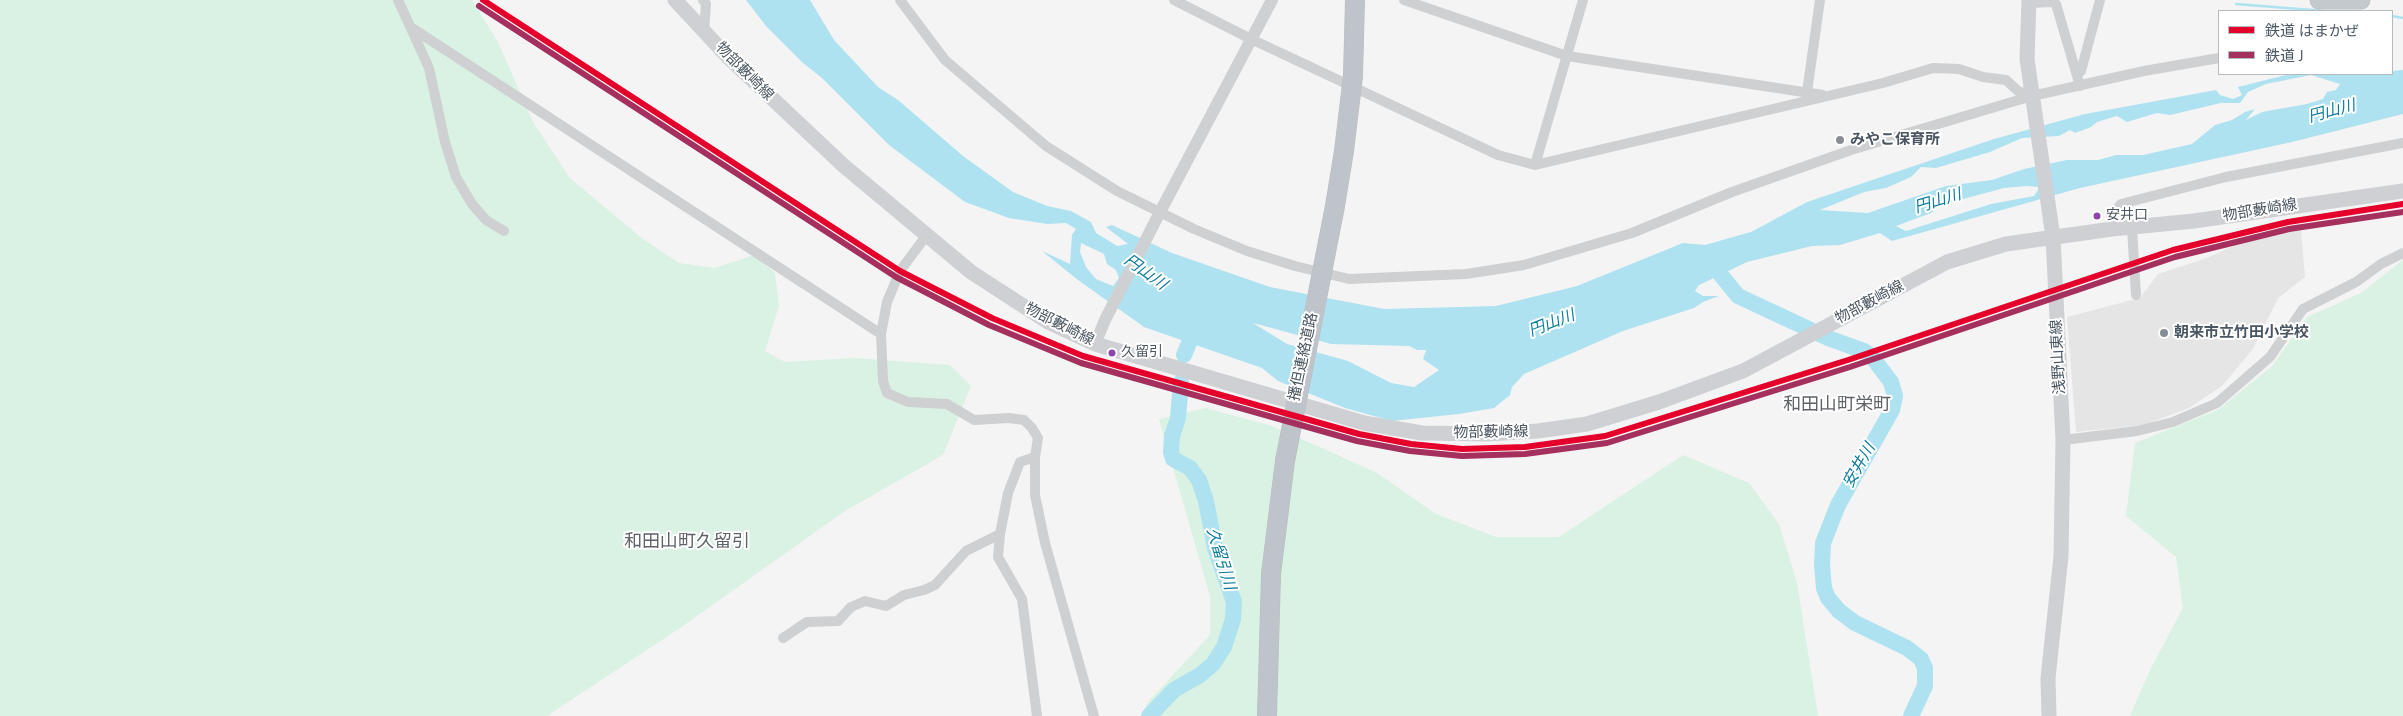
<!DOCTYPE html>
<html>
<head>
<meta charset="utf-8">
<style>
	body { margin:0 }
	#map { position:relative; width:2403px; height:716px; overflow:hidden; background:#f4f4f4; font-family:"Nunito Sans","Noto Sans JP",sans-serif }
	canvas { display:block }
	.legend { position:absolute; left:2218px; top:10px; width:175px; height:65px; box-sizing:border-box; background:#fff; border:1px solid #b7bbc0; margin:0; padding:6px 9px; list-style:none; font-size:15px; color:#4a5661 }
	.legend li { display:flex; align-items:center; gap:10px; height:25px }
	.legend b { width:25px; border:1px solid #b7bbc0 }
</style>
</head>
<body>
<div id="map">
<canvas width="2403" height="716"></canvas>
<ul class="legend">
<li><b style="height:6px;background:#e4002b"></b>鉄道 はまかぜ</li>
<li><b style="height:6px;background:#a52f5d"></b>鉄道 J</li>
</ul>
</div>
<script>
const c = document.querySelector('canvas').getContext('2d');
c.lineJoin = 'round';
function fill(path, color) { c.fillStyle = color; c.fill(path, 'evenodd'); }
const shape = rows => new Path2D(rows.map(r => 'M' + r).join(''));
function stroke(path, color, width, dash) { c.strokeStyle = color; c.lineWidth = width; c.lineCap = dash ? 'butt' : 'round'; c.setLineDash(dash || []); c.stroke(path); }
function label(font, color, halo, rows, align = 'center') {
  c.font = font + ' "Nunito Sans","Noto Sans JP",sans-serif'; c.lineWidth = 4; c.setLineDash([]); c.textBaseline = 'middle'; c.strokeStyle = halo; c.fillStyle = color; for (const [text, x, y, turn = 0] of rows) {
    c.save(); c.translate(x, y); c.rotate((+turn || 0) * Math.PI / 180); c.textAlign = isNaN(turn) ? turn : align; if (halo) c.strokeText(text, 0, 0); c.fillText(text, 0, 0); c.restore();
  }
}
const education = shape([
	[2301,229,2305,277,2278,298,2253,349,2222,386,2189,408,2144,425,2076,432,2067,317,2140,298,2158,274,2204,259,2252,238]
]);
const green = shape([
	[0,0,472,0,498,42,533,122,570,178,643,239,679,263,715,268,754,255,775,273,779,306,765,351,785,362,854,358,950,365,971,386,943,455,845,511,680,628,547,716,0,716],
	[2403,260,2403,716,2130,716,2150,670,2183,608,2176,557,2126,516,2135,443,2218,410,2272,366,2307,317,2361,293],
	[1206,408,1272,426,1320,447,1377,473,1436,514,1496,537,1559,537,1683,455,1749,483,1779,524,1797,583,1818,716,1141,716,1148,702,1210,635,1210,596,1159,419]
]);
const water = shape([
	[746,0,810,0,834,40,878,87,898,100,963,156,1013,192,1047,206,1071,211,1091,222,1096,233,1117,246,1128,244,1106,227,1112,225,1172,253,1270,287,1384,309,1496,306,1577,286,1683,243,1705,245,1751,232,1807,202,1994,139,2085,114,2216,90,2220,95,2233,99,2242,95,2238,87,2290,74,2392,74,2392,71,2403,70,2403,114,2292,142,2080,188,1892,241,1880,233,1840,245,1812,246,1747,262,1699,285,1695,291,1703,296,1719,296,1703,302,1694,308,1623,331,1524,374,1512,387,1510,395,1494,408,1459,414,1392,421,1345,408,1278,381,1262,368,1144,327,1078,280,1042,251,1070,264,1072,235,1076,229,1066,223,1047,224,1009,218,965,202,889,145,822,78,803,63,766,26],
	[2311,75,2340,84,2336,90,2327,92,2323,99,2307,104,2262,112,2246,120,2255,109,2245,112,2232,120,2215,125,2192,144,2143,155,2116,155,2098,160,2067,160,2024,169,1992,180,1946,186,1868,213,1820,210,1864,192,1886,188,1911,177,1921,167,1936,168,1990,152,2022,138,2059,136,2070,130,2075,133,2091,127,2097,122,2117,116,2127,122,2157,113,2170,115,2221,103,2240,103,2248,92,2266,84],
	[2027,186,2038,187,2038,190,2034,196,1991,204,1906,231,1896,226,1931,213,1941,205,2004,188],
	[1081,243,1104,254,1107,264,1116,270,1119,278,1113,286,1096,279,1086,267,1080,252],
	[1253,323,1331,344,1409,346,1417,350,1426,350,1423,359,1439,370,1414,387,1391,383,1348,361,1287,344]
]);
const stream = shape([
	[2236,4,2325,11],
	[2392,16,2403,18]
]);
const river = shape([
	[1711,263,1738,296,1828,338,1864,351,1872,357,1891,382,1895,396,1892,410,1838,505,1823,543,1822,565,1824,588,1828,598,1839,611,1855,623,1907,648,1921,659,1925,668,1925,686,1911,716],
	[1184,355,1197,323],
	[1149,716,1174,690,1200,675,1213,664,1224,647,1233,619,1234,602,1215,548,1206,501,1199,480,1190,468,1173,459,1171,452,1172,436,1178,418,1181,382]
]);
const minor = shape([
	[398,0,429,68,445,142,456,177,472,204,486,220,504,231],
	[703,0,706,4,704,31],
	[900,0,945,60,1046,146,1117,191,1194,229,1247,251,1295,266,1349,279,1466,274,1524,265,1632,233,1732,192,1851,150,2032,96,2144,71,2219,58],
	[1174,0,1251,39,1498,155,1535,165,1883,83,1933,68,1959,69,1983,77,2006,80,2018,91,2032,96],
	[1404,0,1567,56,1823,95],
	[2029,3,2053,2,2056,4,2080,86],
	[412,28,881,334],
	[2077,75,2081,71,2100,0],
	[1807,92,1820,0],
	[1535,165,1583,0],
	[2132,228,2136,295],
	[2112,229,2111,216,2121,204,2226,177,2403,143],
	[926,236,900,271,887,302,881,334,883,381,887,393,908,402,947,404,974,420,1009,418,1024,420,1032,428,1038,438,1035,457,1035,495,1045,543,1094,716],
	[2063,440,2137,431,2173,422,2217,403,2270,357,2303,309,2356,282,2381,264,2403,253],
	[1035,457,1020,462,1008,493,1000,534,998,557,1022,599,1037,716],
	[783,638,807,622,838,621,851,607,865,601,886,606,904,595,924,590,935,585,966,551,1000,534]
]);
const tertiary = shape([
	[1095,344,1105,320,1160,212,1272,0]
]);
const secondary = shape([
	[675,0,728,57,844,166,971,272,1048,322,1095,344,1364,423,1422,433,1486,434,1538,431,1587,424,1659,402,1743,371,1947,262,2006,244,2112,229,2194,221,2403,191],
	[2029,0,2027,59,2053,237,2063,440,2061,556,2048,678,2049,716]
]);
const trunk = shape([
	[2319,0,2361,0]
]);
const motorway = shape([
	[1353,76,1355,0],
	[1267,716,1271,574,1285,461]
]);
const motorwayBridge = shape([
	[1285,461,1335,206,1344,151,1353,76]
]);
const rail1 = shape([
	[483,0,900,271,992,318,1083,356,1359,434,1411,444,1462,449,1525,447,1605,436,1848,360,2173,250,2288,222,2403,204]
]);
const rail2 = shape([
	[479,6,896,277,989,325,1081,363,1357,441,1410,451,1462,456,1525,454,1607,443,1850,367,2175,257,2289,229,2403,212]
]);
const markers = [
	[1840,140,5,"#868d94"],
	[2097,216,4.5,"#8e44ad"],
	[2164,333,5,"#868d94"],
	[1112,353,4.5,"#8e44ad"]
];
const busNames = [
	["安井口",2106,216],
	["久留引",1121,353]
];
const streetNames = [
	["物部藪崎線",744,72,45],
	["物部藪崎線",2260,211,-9],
	["物部藪崎線",1870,303,-28],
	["物部藪崎線",1059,325,27],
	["播但連絡道路",1304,357,-78],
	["浅野山東線",2059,357,-93],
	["物部藪崎線",1491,433,-1]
];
const poiNames = [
	["みやこ保育所",1850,140],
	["朝来市立竹田小学校",2174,333]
];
const waterNames = [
	["円山川",2332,112,-15],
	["円山川",1938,202,-17],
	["円山川",1145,273,36],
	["円山川",1552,324,-21],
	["安井川",1860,466,-60],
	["久留引川",1220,559,73]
];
const quarterNames = [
	["和田山町栄町",1837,406],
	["和田山町久留引",687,543]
];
fill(education, '#e6e5e6');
fill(green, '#d9f2e3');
fill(water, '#aee2f0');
stroke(stream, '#aee2f0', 2.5);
stroke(river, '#aee2f0', 16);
stroke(trunk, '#b9bec3', 19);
stroke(motorway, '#b9bec3', 20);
stroke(minor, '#ced0d2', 10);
stroke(tertiary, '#ced0d2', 12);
stroke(secondary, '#ced0d4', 15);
stroke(trunk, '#c4c9cd', 18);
stroke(motorway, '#bec4c9', 19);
stroke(motorwayBridge, '#b9bec3', 20, []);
stroke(motorwayBridge, '#bec4c9', 19);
stroke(rail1, '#e4002b', 6);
stroke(rail2, '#a52f5d', 6);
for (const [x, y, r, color] of markers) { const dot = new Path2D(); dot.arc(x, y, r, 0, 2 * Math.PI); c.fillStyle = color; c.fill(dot); stroke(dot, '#fff', 2); }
label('14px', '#4a5661', '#fff', busNames, 'left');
label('15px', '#4a5661', '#fff', streetNames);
label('bold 15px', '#4a5661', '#fff', poiNames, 'left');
label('italic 16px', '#0c7c9b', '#fff', waterNames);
label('18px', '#5f6368', '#fff', quarterNames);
</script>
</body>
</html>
